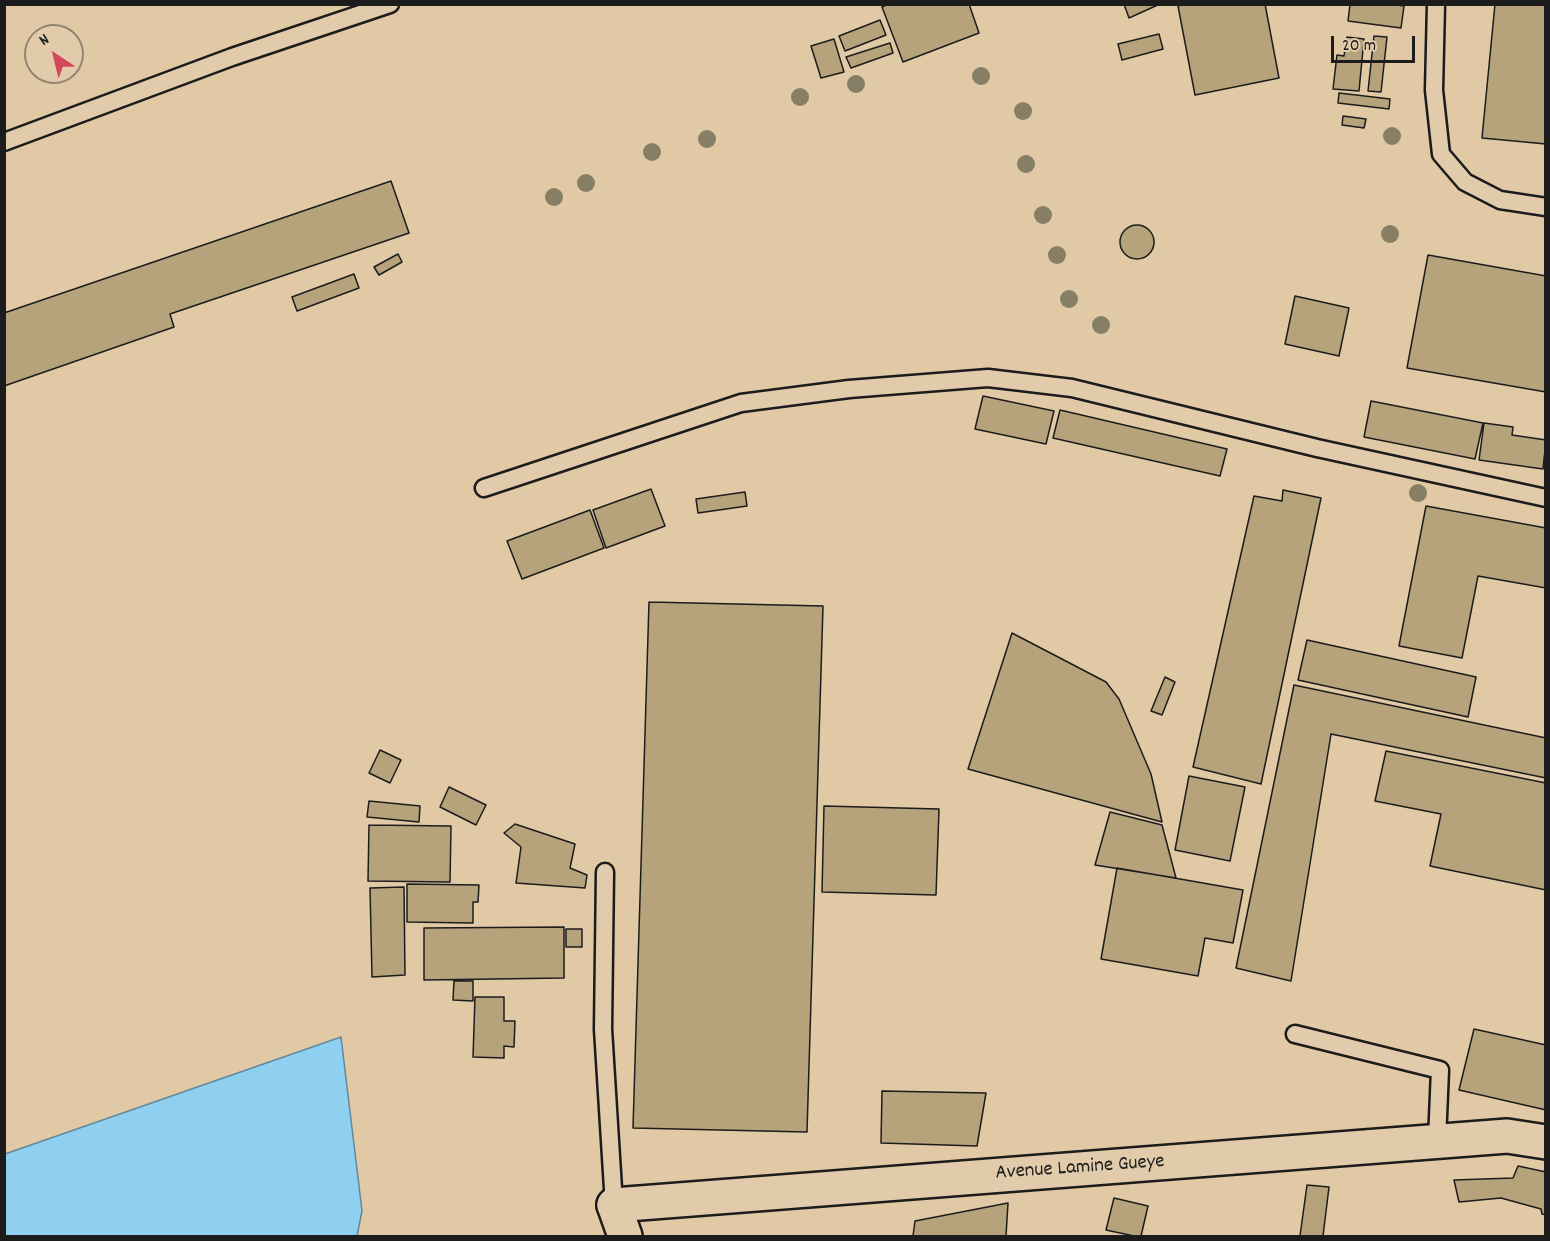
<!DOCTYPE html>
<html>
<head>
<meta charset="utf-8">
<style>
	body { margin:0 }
	#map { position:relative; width:1550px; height:1241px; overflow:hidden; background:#e0c9a4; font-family:Dekko,sans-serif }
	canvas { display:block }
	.frame { position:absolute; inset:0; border:6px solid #1c1c1c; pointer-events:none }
	.north { position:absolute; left:24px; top:24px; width:60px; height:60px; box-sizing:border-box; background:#e2cbab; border:2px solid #938572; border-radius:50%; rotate:325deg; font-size:16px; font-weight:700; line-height:24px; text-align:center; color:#1c1c1c }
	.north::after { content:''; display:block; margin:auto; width:21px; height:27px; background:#d1495b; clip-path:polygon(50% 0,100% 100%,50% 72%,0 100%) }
	.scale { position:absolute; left:1331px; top:36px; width:84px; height:27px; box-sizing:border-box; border:3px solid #1c1c1c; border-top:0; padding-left:8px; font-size:18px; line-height:21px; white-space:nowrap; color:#1c1c1c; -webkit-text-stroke:4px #e2cbab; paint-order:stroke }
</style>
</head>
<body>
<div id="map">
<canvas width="1550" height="1241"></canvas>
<div class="frame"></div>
<div class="north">N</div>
<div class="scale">20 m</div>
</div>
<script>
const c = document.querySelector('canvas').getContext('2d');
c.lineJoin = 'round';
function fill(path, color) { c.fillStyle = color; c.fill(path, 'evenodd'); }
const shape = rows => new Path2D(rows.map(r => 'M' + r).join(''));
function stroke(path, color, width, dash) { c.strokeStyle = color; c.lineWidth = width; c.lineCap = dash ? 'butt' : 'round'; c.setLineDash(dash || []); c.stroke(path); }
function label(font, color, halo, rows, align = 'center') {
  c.font = font + ' Dekko,sans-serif'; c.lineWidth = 6; c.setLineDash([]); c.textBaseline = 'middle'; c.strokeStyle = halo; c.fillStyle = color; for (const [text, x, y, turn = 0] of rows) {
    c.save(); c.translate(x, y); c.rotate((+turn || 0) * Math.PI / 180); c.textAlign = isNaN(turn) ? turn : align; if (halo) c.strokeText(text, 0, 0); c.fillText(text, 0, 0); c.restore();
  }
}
const water = shape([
	[341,1037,362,1211,357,1236,5,1236,5,1154,341,1037]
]);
const building = shape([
	[888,4,969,4,979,33,903,62,882,7,888,4],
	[1124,4,1160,4,1129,18,1124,4],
	[1185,4,1265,4,1279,78,1195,95,1178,6,1185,4],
	[1350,4,1389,4,1404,6,1401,28,1348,21,1350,4],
	[1495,4,1546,4,1546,144,1482,138,1495,4],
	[880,20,886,35,845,51,839,36,880,20],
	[1159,34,1163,49,1122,60,1118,44,1159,34],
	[1374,36,1387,37,1381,92,1368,91,1374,36],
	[1347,37,1364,39,1359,91,1333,89,1337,55,1344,56,1347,37],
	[834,39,844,72,821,78,811,46,834,39],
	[890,43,893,53,851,68,846,57,890,43],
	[1339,93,1390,99,1389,109,1338,103,1339,93],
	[1343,116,1366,119,1364,128,1342,125,1343,116],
	[391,181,409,233,170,314,174,327,4,386,4,313,391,181],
	'1120 242a17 17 0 1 1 34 0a17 17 0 1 1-34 0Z',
	[398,254,402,262,379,275,374,267,398,254],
	[1428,255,1546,276,1546,392,1407,368,1428,255],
	[354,274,359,288,297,311,292,297,354,274],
	[1295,296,1349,308,1339,356,1285,344,1295,296],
	[983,396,1054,411,1046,444,975,429,983,396],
	[1371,401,1483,423,1475,459,1364,437,1371,401],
	[1060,410,1227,449,1220,476,1053,438,1060,410],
	[1484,423,1513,427,1512,435,1546,440,1543,469,1479,460,1484,423],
	[651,489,665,526,606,548,593,510,651,489],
	[1283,490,1321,498,1261,784,1193,767,1254,496,1282,501,1283,490],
	[745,492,747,506,698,513,696,499,745,492],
	[1426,506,1546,528,1546,588,1478,576,1462,658,1399,646,1426,506],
	[590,510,604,548,522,579,507,541,590,510],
	[649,602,823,606,807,1132,633,1128,649,602],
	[1012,633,1106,682,1119,699,1151,774,1162,822,968,769,1012,633],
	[1307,640,1476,677,1468,717,1298,680,1307,640],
	[1165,677,1175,682,1162,715,1151,711,1165,677],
	[1294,685,1546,738,1546,778,1331,734,1291,981,1236,968,1294,685],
	[380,750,401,760,390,783,369,773,380,750],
	[1386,751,1546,783,1546,890,1430,866,1441,814,1375,801,1386,751],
	[1189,776,1245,787,1230,861,1175,850,1189,776],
	[449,787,486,805,476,825,440,807,449,787],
	[369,801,420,806,419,822,367,817,369,801],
	[824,806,939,809,936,895,822,892,824,806],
	[1110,812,1162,825,1176,878,1095,865,1110,812],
	[515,824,575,844,570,868,587,875,585,888,516,883,521,847,504,833,515,824],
	[369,825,451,826,450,882,368,881,369,825],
	[1117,868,1243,890,1233,943,1205,938,1198,976,1101,959,1117,868],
	[407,884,479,885,478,902,473,902,473,923,407,922,407,884],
	[404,887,405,975,372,977,370,888,404,887],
	[564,927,564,978,424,980,424,928,564,927],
	[566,929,582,929,582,947,566,947,566,929],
	[454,981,473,981,473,1001,453,1000,454,981],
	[475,997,504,997,504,1021,515,1021,514,1047,504,1046,504,1058,473,1057,475,997],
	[1474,1029,1546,1045,1546,1110,1459,1090,1474,1029],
	[882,1091,986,1093,977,1146,881,1143,882,1091],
	[1518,1166,1546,1172,1546,1215,1542,1214,1541,1209,1501,1198,1459,1202,1454,1180,1513,1178,1518,1166],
	[1307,1185,1329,1187,1323,1236,1300,1236,1307,1185],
	[1114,1198,1148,1206,1141,1236,1134,1236,1106,1230,1114,1198],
	[1008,1203,1006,1236,913,1236,915,1221,1008,1203]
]);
const service = shape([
	[1436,4,1434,90,1441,154,1465,182,1500,200,1546,207],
	[4,142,232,57,390,4],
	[484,488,741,403,849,389,988,378,1072,388,1317,448,1546,498],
	[605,872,603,1029,614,1205],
	[1295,1034,1440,1070,1437,1141]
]);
const minor = shape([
	[614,1205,625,1236]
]);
const tertiary = shape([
	[614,1205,1507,1136,1546,1142]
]);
const trees = [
	[981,76],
	[856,84],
	[800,97],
	[1023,111],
	[1392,136],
	[707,139],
	[652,152],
	[1026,164],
	[586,183],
	[554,197],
	[1043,215],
	[1390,234],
	[1057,255],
	[1069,299],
	[1101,325],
	[1418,493]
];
const streetNames = [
	["Avenue Lamine Gueye",1080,1169,-4]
];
fill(water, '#8fd0f1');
stroke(water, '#61889c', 1.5);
fill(building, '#b6a37c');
stroke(building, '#1c1c1c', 1.5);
stroke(service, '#1c1c1c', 21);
stroke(minor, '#1c1c1c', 38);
stroke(tertiary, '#1c1c1c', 38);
stroke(service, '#e2cbab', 16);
stroke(minor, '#e2cbab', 33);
stroke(tertiary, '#e2cbab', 33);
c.fillStyle = '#867e65';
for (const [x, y] of trees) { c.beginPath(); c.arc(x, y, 9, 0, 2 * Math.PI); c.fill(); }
label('21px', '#1c1c1c', '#e2cbab', streetNames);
</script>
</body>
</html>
